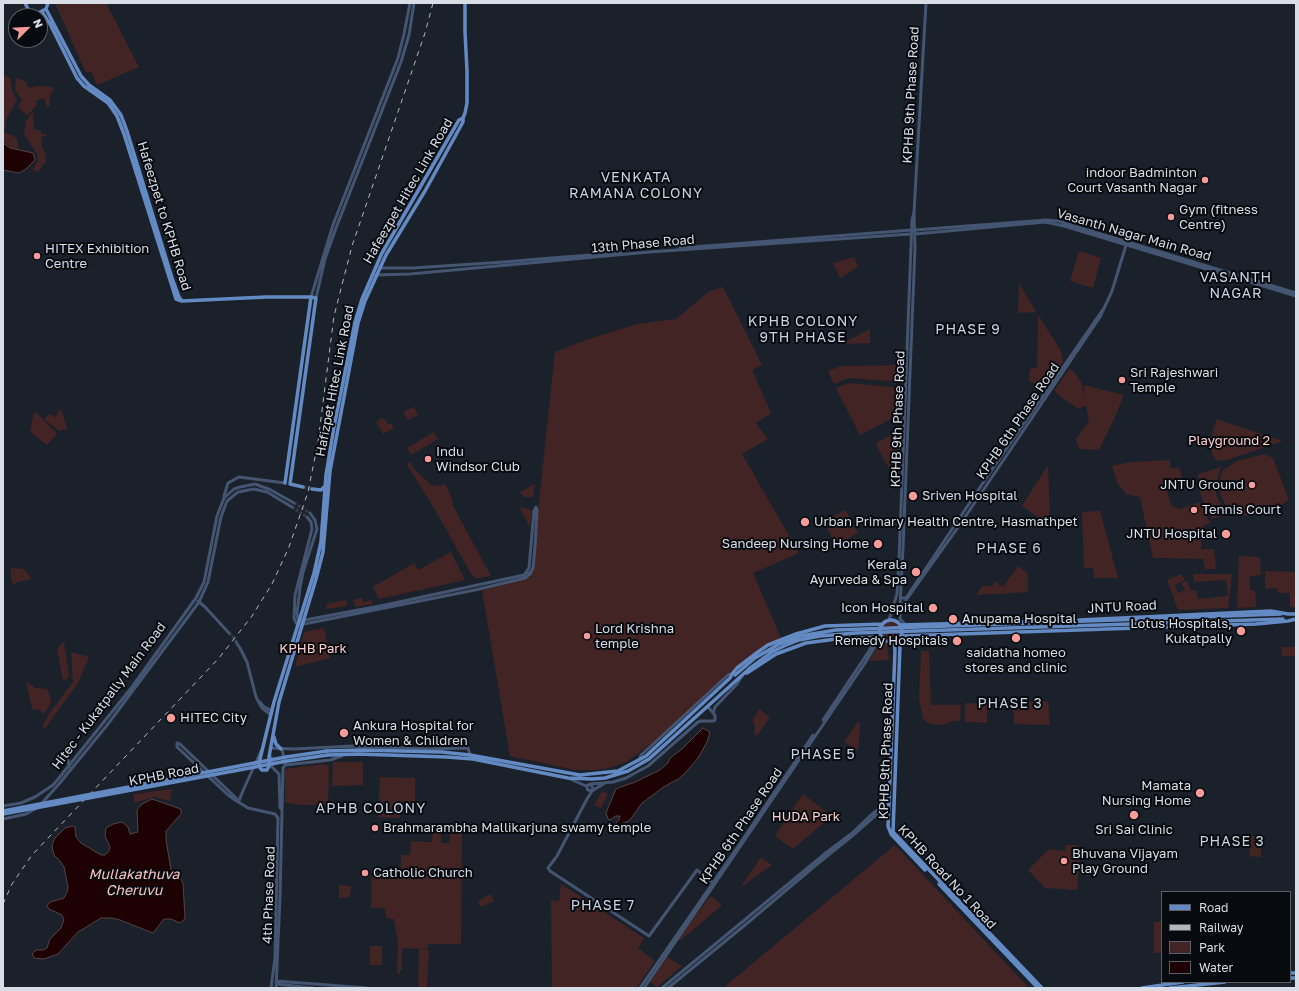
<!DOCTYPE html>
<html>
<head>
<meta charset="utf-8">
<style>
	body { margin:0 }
	#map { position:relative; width:1299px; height:991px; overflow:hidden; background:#1a212b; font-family:"Golos Text",sans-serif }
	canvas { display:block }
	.frame { position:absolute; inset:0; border:4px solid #d9dde5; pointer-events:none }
	.legend { position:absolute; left:1161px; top:891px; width:130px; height:92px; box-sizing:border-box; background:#070a0f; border:1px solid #5b5e65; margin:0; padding:5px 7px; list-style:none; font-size:12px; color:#d9dde5 }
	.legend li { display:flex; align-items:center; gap:8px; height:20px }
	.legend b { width:20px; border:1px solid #5b5e65 }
	.north { position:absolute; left:8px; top:8px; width:40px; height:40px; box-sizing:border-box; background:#070a0f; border:1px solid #5b5e65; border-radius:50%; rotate:66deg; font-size:11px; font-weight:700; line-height:16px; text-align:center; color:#d9dde5 }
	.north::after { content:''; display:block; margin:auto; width:14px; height:18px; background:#f59b9a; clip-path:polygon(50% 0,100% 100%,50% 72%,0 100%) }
</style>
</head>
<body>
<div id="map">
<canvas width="1299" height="991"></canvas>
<div class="frame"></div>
<ul class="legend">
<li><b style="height:5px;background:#648ac3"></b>Road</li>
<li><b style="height:5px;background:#b2b7bf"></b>Railway</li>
<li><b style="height:11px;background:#432424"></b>Park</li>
<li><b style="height:11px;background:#1d0103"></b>Water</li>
</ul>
<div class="north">N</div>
</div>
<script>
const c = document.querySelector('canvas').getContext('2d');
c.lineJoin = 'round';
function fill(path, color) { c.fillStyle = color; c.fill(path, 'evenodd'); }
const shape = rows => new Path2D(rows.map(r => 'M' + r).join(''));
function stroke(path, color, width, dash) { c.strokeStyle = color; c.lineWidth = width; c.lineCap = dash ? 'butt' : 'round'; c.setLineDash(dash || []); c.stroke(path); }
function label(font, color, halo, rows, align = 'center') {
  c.font = font + ' "Golos Text",sans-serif'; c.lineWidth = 4; c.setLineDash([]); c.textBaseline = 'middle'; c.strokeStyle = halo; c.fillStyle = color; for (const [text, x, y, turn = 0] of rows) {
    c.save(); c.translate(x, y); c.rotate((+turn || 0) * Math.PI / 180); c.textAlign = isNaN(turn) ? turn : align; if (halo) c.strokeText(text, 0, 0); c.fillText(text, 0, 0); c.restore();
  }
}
const green = shape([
	[55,3,106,3,139,67,97,85,91,71,86,73],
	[3,75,10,78,12,90,17,101,7,117,4,132,17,138,19,149,11,148,3,140],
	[16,78,26,82,28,87,31,88,36,86,51,87,54,88,50,96,50,105,47,108,44,98,36,101,37,105,27,116,18,107,22,100,15,90],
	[33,112,34,129,36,130,44,131,41,132,41,134,47,134,46,136,41,137,42,148,45,153,46,163,43,164,39,171,35,172,33,169,38,161,37,154,24,134,26,121],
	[1079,251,1101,258,1093,288,1070,281],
	[854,257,858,267,840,278,833,263],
	[1019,282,1023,290,1036,312,1018,313],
	[723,287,762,365,752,370,771,413,756,423,768,439,742,454,799,553,753,573,781,638,747,659,660,737,628,761,609,768,594,770,575,770,510,756,482,590,531,577,555,352,586,340,637,324,676,319,708,292],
	[1038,315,1061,351,1063,362,1046,389,1029,381,1030,369,1037,368],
	[870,329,870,343,841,344],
	[903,365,901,382,848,378,834,384,828,371,841,366],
	[1070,368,1076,374,1082,384,1085,398,1084,385,1124,395,1114,419,1099,450,1079,449,1076,439,1089,422,1086,405,1078,409,1054,391],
	[849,383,901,388,903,413,860,435,836,388],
	[414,407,418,415,408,420,403,412],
	[61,409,67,429,59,431,44,419,50,414,55,417],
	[34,411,37,413,57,434,47,445,30,432],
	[382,418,385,420,388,424,392,424,394,428,383,434,376,422],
	[1217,419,1234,425,1283,441,1224,461,1215,460,1209,443],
	[898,431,899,483,897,483,876,445,878,442],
	[434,432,438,439,411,455,407,448],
	[1264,454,1273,458,1289,500,1280,506,1260,515,1248,516,1236,514,1227,507,1221,496,1219,484,1222,471,1237,461],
	[1170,460,1170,468,1179,468,1183,481,1165,483,1171,506,1180,509,1200,502,1210,523,1203,526,1201,549,1214,549,1216,569,1205,569,1203,559,1153,558,1140,497,1126,494,1117,482,1112,466,1131,462],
	[410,462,414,469,431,485,436,486,445,484,453,501,452,504,491,576,479,578,475,578,471,574,434,508,406,463],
	[1048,465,1050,518,1047,519,1038,517,1022,506],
	[1221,467,1216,483,1216,493,1218,499,1228,513,1212,519,1201,496,1198,474],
	[535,484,533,497,525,497,521,494,520,492],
	[519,507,532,510,530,527],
	[846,510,858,533,836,545,823,521],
	[1100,511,1118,578,1094,578,1093,568,1084,568,1082,512],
	[451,552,465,580,379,599,373,587,414,563,418,570],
	[1239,556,1260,557,1261,575,1250,576,1250,590,1255,591,1256,607,1237,608],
	[1018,566,1028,573,1028,592,976,595,982,586,993,586,994,581,1003,587],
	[11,568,24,569,32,579,17,582,13,585,11,578],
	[1265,571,1296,572,1296,607,1290,607,1290,593,1278,593,1277,588,1265,589],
	[1181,574,1185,580,1175,585,1178,593,1185,590,1181,583,1187,581,1191,591,1196,590,1198,599,1228,596,1226,580,1194,582,1193,574,1232,574,1228,608,1178,610,1167,580],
	[362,598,363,602,372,600,373,604,355,607,353,600],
	[346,600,347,606,327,609,326,604],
	'882 630a9 9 0 1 1 18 0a9 9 0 1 1-18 0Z',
	[324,628,330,658,295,667,304,632],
	[64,641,69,676,67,679,63,680,57,649],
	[880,643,887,643,889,660,868,661],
	[1282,647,1296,647,1296,656,1281,656],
	[921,651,929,651,931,705,961,705,960,721,953,721,946,724,939,725,930,724,923,719,919,699],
	[71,652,89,657,78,683,44,730,43,726,48,715,73,682],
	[26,681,35,688,47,689,50,696,51,703,44,714,39,710,32,709],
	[1048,701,1050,725,1014,724,1013,702],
	[965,703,987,704,987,723,965,722],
	[759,709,770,717,757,736,754,734,755,727,753,720],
	[858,722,860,723,859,742,858,751,844,742],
	[333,762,363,762,363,785,332,786],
	[323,764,329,766,328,805,300,805,285,802,285,769],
	[380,777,415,778,415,809,400,809,400,818,378,817],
	[172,789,170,801,154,797,134,803,134,794],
	[602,791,608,794,601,808,594,805],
	[803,794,832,816,793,849,775,836],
	[433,825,441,826,441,843,450,843,450,832,462,833,461,944,428,944,428,949,402,948,402,970,400,970,400,974,397,973,398,943,394,919,386,918,385,908,371,908,372,869,401,868,401,855,410,855,411,841,432,842],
	[1249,836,1261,836,1261,857,1250,856],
	[895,845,1029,988,723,988],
	[1066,845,1078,845,1077,851,1080,851,1077,890,1045,888,1028,870,1049,849,1065,851],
	[761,857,772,865,740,888],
	[561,884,644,938,638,948,655,961,636,988,552,988,551,900,559,901],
	[339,885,351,886,350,897,339,898],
	[491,894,494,901,481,907,478,901],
	[710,896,722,905,681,940,677,941],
	[1154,922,1162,922,1162,953,1154,953],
	[370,946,382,946,382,965,370,965],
	[419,949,429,950,427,988,418,988],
	[667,957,682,966,657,987,650,982]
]);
const water = shape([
	[3,143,10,148,33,153,35,160,26,169,19,173,3,170,3,143],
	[703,728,710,732,707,742,698,758,688,770,680,778,665,786,642,803,630,820,615,827,614,825,619,820,620,816,616,816,610,820,608,819,606,813,616,789,629,784,633,783,660,770,668,763,670,758,682,749,703,728],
	[152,799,181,809,181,814,166,831,166,840,171,870,181,879,183,884,185,918,183,921,180,923,171,919,164,919,153,933,120,920,112,918,101,918,78,932,58,954,44,959,34,958,32,954,36,950,43,950,47,948,50,939,61,928,64,920,62,915,49,909,47,906,50,902,64,898,67,892,68,887,64,867,60,861,54,855,53,851,52,845,55,838,65,828,72,826,75,827,76,837,81,843,101,855,105,855,109,851,110,847,105,836,106,828,113,824,122,822,128,827,130,834,138,832,137,810,142,804,152,799]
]);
const minorTunnel = shape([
	[294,503,310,513],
	[292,507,307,517],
	[229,633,237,642]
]);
const majorTunnel = shape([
	[303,487,312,489]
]);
const minor = shape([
	[915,230,1046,220,1058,221,1296,293],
	[915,234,1045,222,1064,226,1296,296],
	[680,248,912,230],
	[379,268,413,268,504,262,563,257,621,253],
	[375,275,410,274,649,252,911,234],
	[311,297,333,225,398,58,404,34,410,3],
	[316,298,325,259,336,228,401,62,409,35,414,3],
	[224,496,228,483,239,477,285,483],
	[310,513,315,520,317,529,303,572,300,588,297,613,298,619,300,621,385,605,524,575,529,568,534,511,536,507],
	[307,517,311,522,312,529,295,595,294,618,296,623,299,625,475,590,525,578,530,574,527,572],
	[530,574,533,568,535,547,537,510,536,507],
	[901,598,906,598,991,471,1104,308],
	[198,601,205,607,229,633],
	[900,606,904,603,959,526,1100,317,1112,291,1127,242],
	[889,620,897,594,899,560,912,220,914,212],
	[906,625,900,619,900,606,903,548,915,248,914,212,926,3],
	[236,642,240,648,247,662,256,697,262,708,271,715],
	[260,702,263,706,272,711],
	[713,713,715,707,737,684,742,676],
	[823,720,869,651,873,644,870,637],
	[271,748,294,749,353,746,428,749,468,748,470,755],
	[282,749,285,763],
	[65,752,68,759,69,767],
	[271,757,272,767,279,774,280,807,281,809],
	[639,760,641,755,650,747,728,675,732,674],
	[570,779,586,786],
	[605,783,592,791,588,790,586,786,591,784,593,789,593,790,592,791,587,799,557,856,548,868,550,871,649,936,697,870,714,884],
	[591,784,613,782,626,778,648,766,698,722,701,721,714,721,715,720,715,715,708,707],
	[239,801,242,793,261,751],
	[239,802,235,797,180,744,177,743,177,747,228,795,235,800,248,808,275,814,278,818,275,958,271,988],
	[41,804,59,784,108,724,199,602,208,582,221,517,227,501,238,492,254,489,267,492,292,507],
	[3,806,21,803,35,797,53,785,59,778,132,687,196,598,204,582,217,516,224,498,234,489,240,487,255,484,271,490,294,503],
	[3,819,26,814,37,808],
	[276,981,367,988],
	[276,984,313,988],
	[276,988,280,897,283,768,285,765,330,760,342,756],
	[640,988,739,845,813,735],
	[644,988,865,663,877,643,884,639],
	[662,988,827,852,851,834,871,815,888,802],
	[668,988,745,925,816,865,852,836,876,815,888,808]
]);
const major = shape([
	[25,3,28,9,31,12,38,13,46,9,48,3],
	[46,9,81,76,89,85,110,100,121,115,127,131,172,278,179,297,182,301],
	[42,12,50,24,77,78,84,86,108,103,117,116,124,134,176,299,182,301,266,297,311,297,316,298,290,484,303,487],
	[463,118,459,120,382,253,362,299,355,322,334,427,326,475,321,542,314,573,274,702,259,763,260,768,262,770,267,770,269,766,269,757,279,702,316,579,323,552,330,471,348,376,358,323,365,301,386,255,425,191,463,122,463,118,465,113,467,103,467,71,465,32,465,3],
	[285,483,311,297],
	[312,489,321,490,325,486],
	[1079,620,1271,611,1288,614,1296,614],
	'880 631a11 11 0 1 1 22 0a11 11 0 1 1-22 0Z',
	[900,625,1051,621],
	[901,636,1256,624,1288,621,1296,619],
	[899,638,900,646,893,832,1042,988],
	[894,641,895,651,888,826,891,834,925,870],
	[747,673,776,654,806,643,836,639,883,637],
	[274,737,276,744,281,749],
	[327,751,360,750,442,752,470,755,580,775,618,771,646,756,730,678,732,674,737,668,758,652,768,645,796,634,825,626,883,624],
	[328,755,358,754,447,757,473,759,568,778,592,779,605,778,628,771,649,759,749,669],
	[939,884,1038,988],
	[1290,973,1296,973],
	[1290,978,1296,978],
	[1142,988,1183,982],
	[1170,988,1225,982]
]);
const rail = shape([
	[3,904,12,884,32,855,219,658,252,616,272,584,289,547,308,492,318,442,334,316,352,246,425,33,433,3]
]);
const majorBridge = shape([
	[749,669,772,652,784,646,799,640,820,636,856,633,1283,619],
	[735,675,755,658,779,644,800,636,836,630,1281,614],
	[3,811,286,757,327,751],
	[3,814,287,761,328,755]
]);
const markers = [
	[1205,180,4,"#f59b9a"],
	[1171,217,4,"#f59b9a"],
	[37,256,4,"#f59b9a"],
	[1122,380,4,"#f59b9a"],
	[428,459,4,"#f59b9a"],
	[1252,485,4,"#f59b9a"],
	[913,496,5,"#f59b9a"],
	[1194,510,4,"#f59b9a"],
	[805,522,5,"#f59b9a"],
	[1226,534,5,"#f59b9a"],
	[878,544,5,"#f59b9a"],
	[916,572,5,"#f59b9a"],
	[933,608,5,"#f59b9a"],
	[953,619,5,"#f59b9a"],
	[1241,631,5,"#f59b9a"],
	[587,636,4,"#f59b9a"],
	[1016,638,5,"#f59b9a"],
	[957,641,5,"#f59b9a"],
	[171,718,5,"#f59b9a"],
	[344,733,5,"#f59b9a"],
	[1200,793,5,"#f59b9a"],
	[1134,815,5,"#f59b9a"],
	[375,828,4,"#f59b9a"],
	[1064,861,4,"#f59b9a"],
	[365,873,4,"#f59b9a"]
];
const streetNames = [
	["KPHB 9th Phase Road",911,95,-87],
	["Hafeezpet Hitec Link Road",408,191,-60],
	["Hafeezpet to KPHB Road",164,216,73],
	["Vasanth Nagar Main Road",1134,235,16],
	["13th Phase Road",643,244,-5],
	["Hafizpet Hitec Link Road",335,381,-79],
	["KPHB 9th Phase Road",898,419,-88],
	["KPHB 6th Phase Road",1018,421,-56],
	["JNTU Road",1122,607,-3],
	["Hitec - Kukatpally Main Road",109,696,-53],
	["KPHB 9th Phase Road",886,751,-88],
	["KPHB Road",164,775,-11],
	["KPHB 6th Phase Road",741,826,-56],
	["KPHB Road No 1 Road",947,877,47],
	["4th Phase Road",269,895,-88]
];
const poiNames = [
	["indoor Badminton",1197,173,"right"],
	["Court Vasanth Nagar",1197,188,"right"],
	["Gym (fitness",1179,210],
	["Centre)",1179,225],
	["HITEX Exhibition",45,249],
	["Centre",45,264],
	["Sri Rajeshwari",1130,373],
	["Temple",1130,388],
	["Indu",436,452],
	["Windsor Club",436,467],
	["JNTU Ground",1244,485,"right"],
	["Sriven Hospital",922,496],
	["Tennis Court",1202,510],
	["Urban Primary Health Centre, Hasmathpet",814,522],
	["JNTU Hospital",1217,534,"right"],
	["Sandeep Nursing Home",869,544,"right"],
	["Kerala",907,565,"right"],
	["Ayurveda & Spa",907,580,"right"],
	["Icon Hospital",924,608,"right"],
	["Anupama Hospital",962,619],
	["Lotus Hospitals,",1232,624,"right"],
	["Kukatpally",1232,639,"right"],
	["Lord Krishna",595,629],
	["temple",595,644],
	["Remedy Hospitals",948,641,"right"],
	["saidatha homeo",1016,653,"center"],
	["stores and clinic",1016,668,"center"],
	["HITEC City",180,718],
	["Ankura Hospital for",353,726],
	["Women & Children",353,741],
	["Mamata",1191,786,"right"],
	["Nursing Home",1191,801,"right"],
	["Brahmarambha Mallikarjuna swamy temple",383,828],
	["Sri Sai Clinic",1134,830,"center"],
	["Bhuvana Vijayam",1072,854],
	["Play Ground",1072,869],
	["Catholic Church",373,873]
];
const parkNames = [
	["Playground 2",1229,441],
	["KPHB Park",313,649],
	["HUDA Park",806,817]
];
const neighbourhoodNames = [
	["VENKATA",636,178],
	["RAMANA COLONY",636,194],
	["VASANTH",1236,278],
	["NAGAR",1236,294],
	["KPHB COLONY",803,322],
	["9TH PHASE",803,338],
	["PHASE 9",968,330],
	["PHASE 6",1009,549],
	["PHASE 3",1010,704],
	["PHASE 5",823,755],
	["APHB COLONY",371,809],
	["PHASE 3",1232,842],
	["PHASE 7",603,906]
];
const waterNames = [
	["Mullakathuva",134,875],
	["Cheruvu",134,891]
];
fill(green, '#432424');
fill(water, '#1d0103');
stroke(water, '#554347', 1);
stroke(minorTunnel, '#373d47', 3, [3, 1.5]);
stroke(majorTunnel, '#373d47', 3.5, [3.5, 2]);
stroke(minor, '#435571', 3);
stroke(major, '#648ac3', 3.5);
stroke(rail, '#b2b7bf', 1, [5, 5]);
stroke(majorBridge, '#648ac3', 3.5);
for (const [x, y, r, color] of markers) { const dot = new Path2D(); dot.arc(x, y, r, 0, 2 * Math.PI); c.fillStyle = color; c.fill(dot); stroke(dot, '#070a0f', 1.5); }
label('13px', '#d9dde5', '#070a0f', streetNames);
label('13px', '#d9dde5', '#070a0f', poiNames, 'left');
label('13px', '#facecc', '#070a0f', parkNames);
c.letterSpacing = '1px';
label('14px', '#c9d3e1', '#070a0f', neighbourhoodNames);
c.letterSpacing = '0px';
label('italic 14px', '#fdc3c1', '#070a0f', waterNames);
</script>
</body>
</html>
